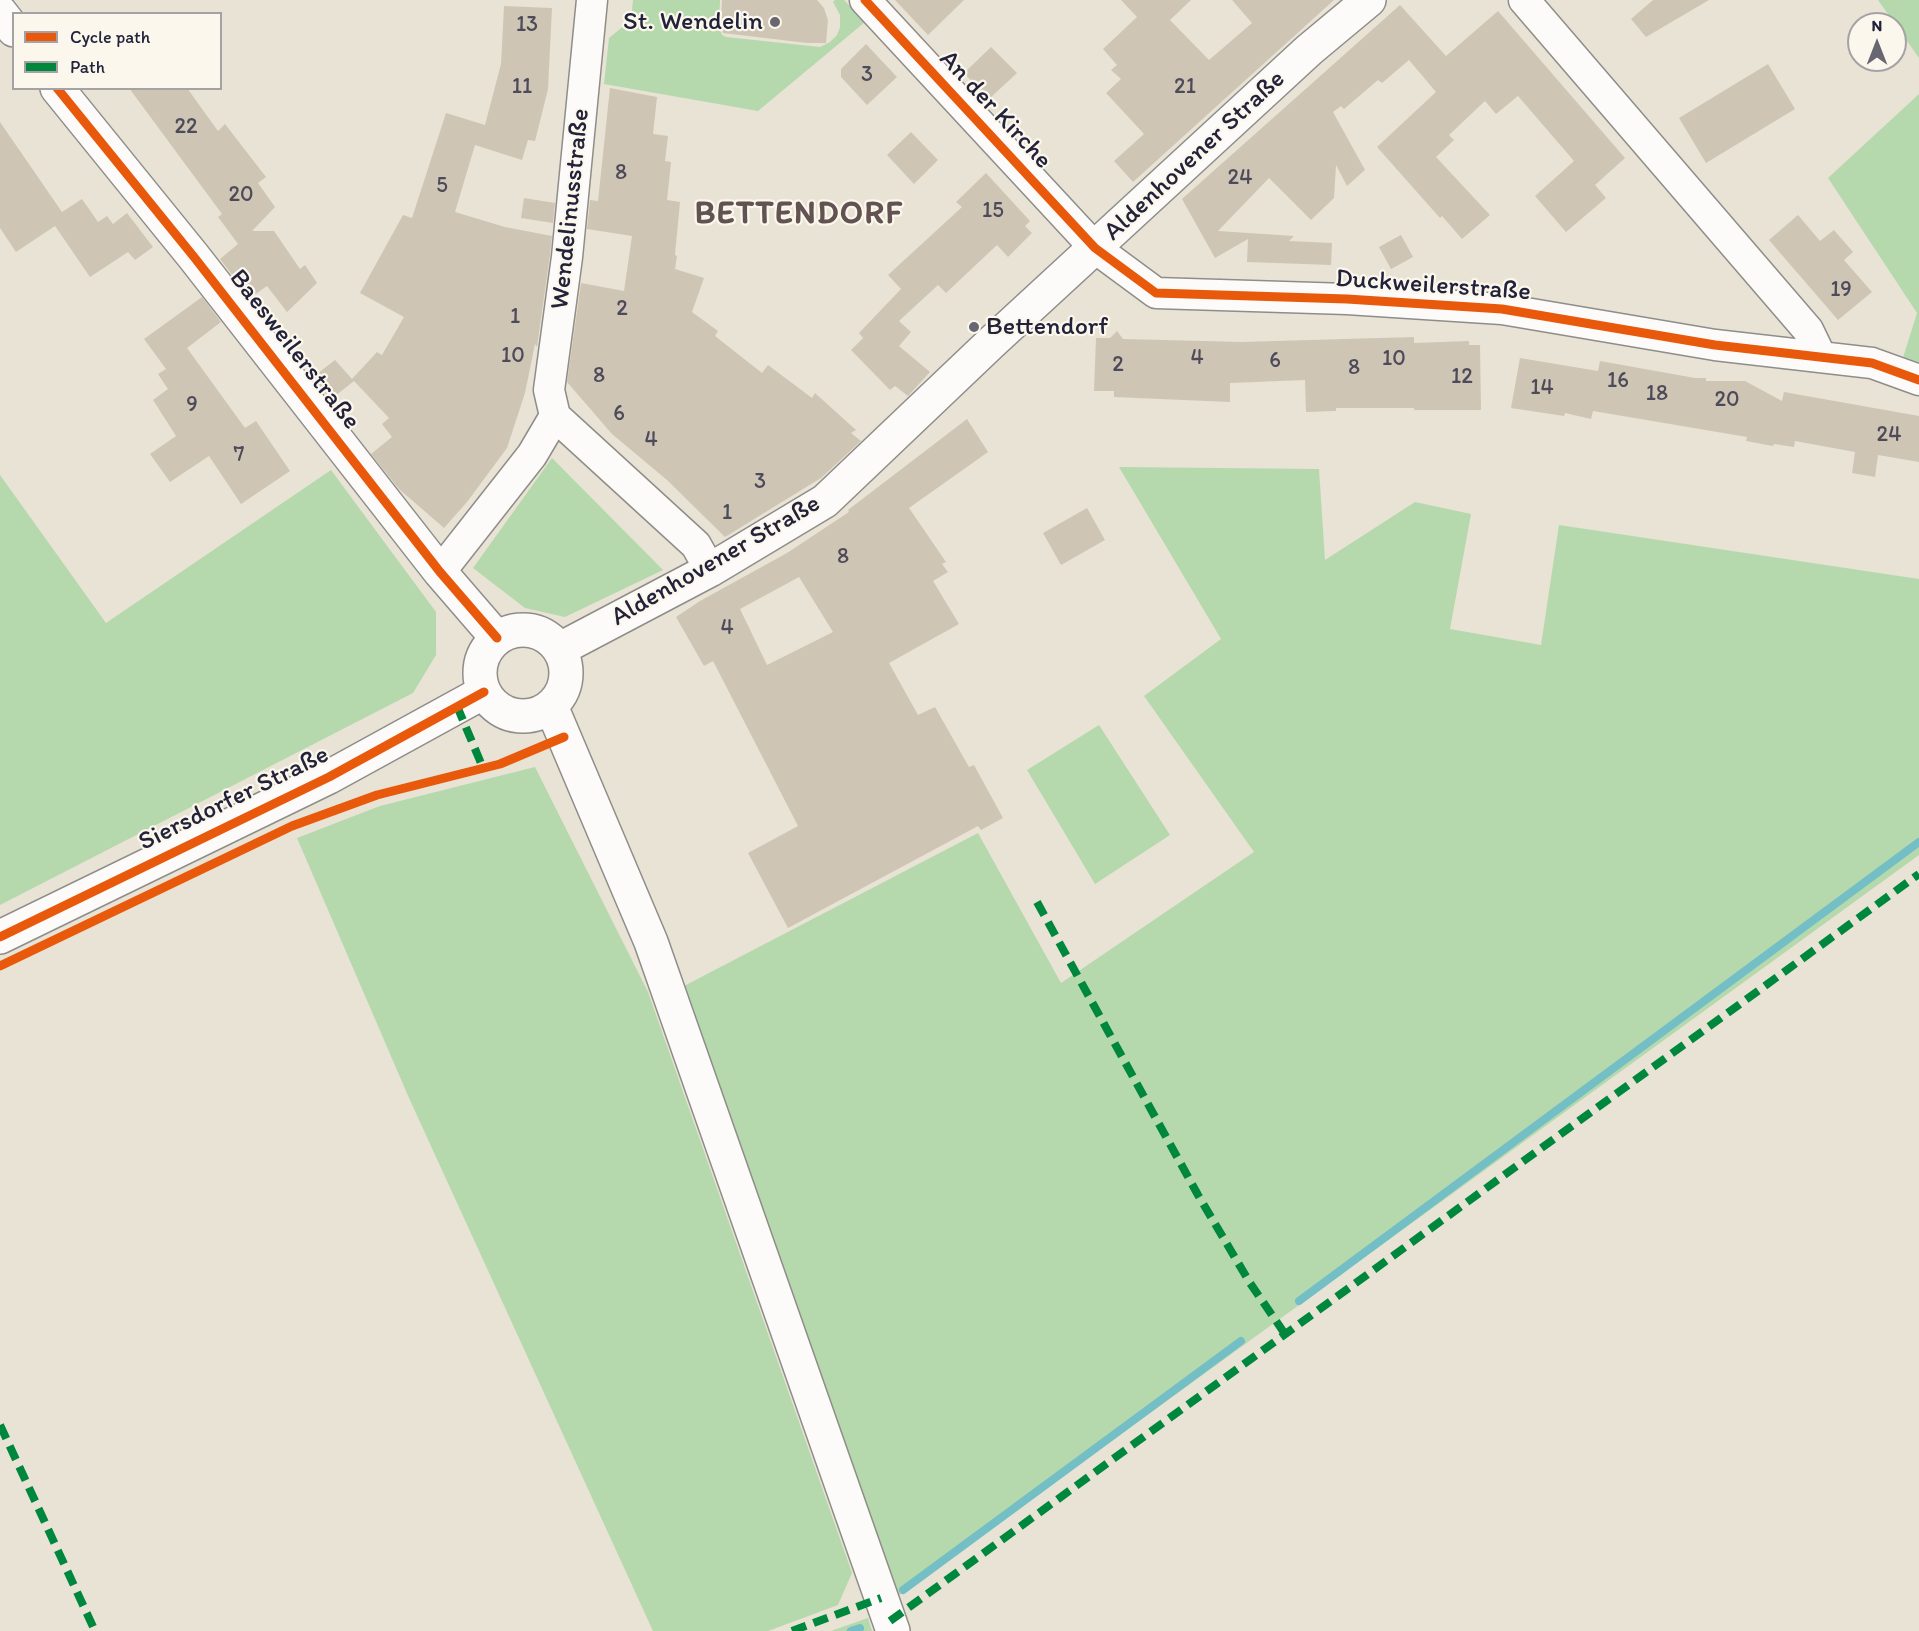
<!DOCTYPE html>
<html>
<head>
<meta charset="utf-8">
<style>
	body { margin:0 }
	#map { position:relative; width:1919px; height:1631px; overflow:hidden; background:#e8e3d4; font-family:Itim,sans-serif }
	canvas { display:block }
	.legend { position:absolute; left:12px; top:12px; width:210px; height:78px; box-sizing:border-box; background:#fbf7ec; border:2px solid #a4a2a5; margin:0; padding:8px 10px; list-style:none; font-size:18px; color:#22223b }
	.legend li { display:flex; align-items:center; gap:12px; height:30px }
	.legend b { width:30px; border:2px solid #a4a2a5 }
	.north { position:absolute; left:1847px; top:12px; width:60px; height:60px; box-sizing:border-box; background:#fbf7ec; border:2px solid #a4a2a5; border-radius:50%; rotate:0deg; font-size:16px; font-weight:700; line-height:24px; text-align:center; color:#22223b }
	.north::after { content:''; display:block; margin:auto; width:21px; height:27px; background:#676671; clip-path:polygon(50% 0,100% 100%,50% 72%,0 100%) }
</style>
</head>
<body>
<div id="map">
<canvas width="1919" height="1631"></canvas>
<ul class="legend">
<li><b style="height:8px;background:#e8590c"></b>Cycle path</li>
<li><b style="height:8px;background:#00873e"></b>Path</li>
</ul>
<div class="north">N</div>
</div>
<script>
const c = document.querySelector('canvas').getContext('2d');
c.lineJoin = 'round';
function fill(path, color) { c.fillStyle = color; c.fill(path, 'evenodd'); }
const shape = rows => new Path2D(rows.map(r => 'M' + r).join(''));
function stroke(path, color, width, dash) { c.strokeStyle = color; c.lineWidth = width; c.lineCap = dash ? 'butt' : 'round'; c.setLineDash(dash || []); c.stroke(path); }
function label(font, color, halo, rows, align = 'center') {
  c.font = font + ' Itim,sans-serif'; c.lineWidth = 4.5; c.setLineDash([]); c.textBaseline = 'middle'; c.strokeStyle = halo; c.fillStyle = color; for (const [text, x, y, turn = 0] of rows) {
    c.save(); c.translate(x, y); c.rotate((+turn || 0) * Math.PI / 180); c.textAlign = isNaN(turn) ? turn : align; if (halo) c.strokeText(text, 0, 0); c.fillText(text, 0, 0); c.restore();
  }
}
const green = shape([
	[633,0,720,0,719,25,722,35,726,37,820,47,830,42,837,35,840,27,840,15,833,2,835,0,844,0,865,22,758,111,604,84,609,38,631,20],
	[1878,0,1919,0,1919,58],
	[1919,94,1919,367,1902,361,1917,313,1828,178],
	[552,458,663,570,565,617,525,608,473,568],
	[1119,467,1319,469,1325,560,1415,502,1471,514,1450,629,1541,645,1559,525,1919,579,1919,855,898,1596,684,986,978,833,1061,983,1254,852,1144,696,1221,639],
	[331,470,436,612,436,655,413,693,0,905,0,475,106,623],
	[1099,725,1170,835,1095,884,1027,770],
	[535,767,648,992,852,1573,838,1605,768,1631,653,1631,409,1098,297,838,380,806],
	[868,1618,872,1631,831,1631]
]);
const stream = shape([
	[1299,1301,1919,842],
	[903,1590,1241,1341],
	[851,1631,860,1628]
]);
const building = shape([
	[722,0,817,0,824,8,828,20,826,43,807,43,723,33,721,19],
	[895,0,964,0,928,35],
	[1121,0,1191,0,1170,20,1209,60,1252,23,1232,0,1334,0,1133,182,1114,161,1144,134,1106,93,1121,79,1111,70,1117,65,1103,49,1137,17],
	[1653,0,1709,0,1646,37,1631,19],
	[1400,5,1446,56,1498,11,1625,158,1595,185,1606,198,1566,232,1535,196,1574,161,1518,96,1496,114,1485,101,1449,135,1454,140,1436,157,1490,215,1462,239,1442,216,1440,218,1377,147,1436,92,1409,60,1382,83,1378,80,1344,109,1341,106,1333,112,1365,170,1347,186,1336,165,1334,198,1311,220,1269,178,1218,231,1294,236,1289,241,1332,243,1331,265,1247,262,1248,239,1215,258,1182,199],
	[504,6,552,8,548,89,535,141,528,140,522,160,475,145,455,212,505,227,552,236,550,255,537,347,535,344,525,393,507,448,467,502,444,528,399,489,371,454,392,437,382,424,389,418,354,381,330,400,313,377,335,360,352,379,377,352,382,355,404,317,360,293,403,215,412,218,446,113,485,125,501,64],
	[866,44,897,77,867,105,841,77,841,69],
	[991,47,1017,73,989,99,964,73],
	[1768,64,1795,109,1706,163,1679,118],
	[129,88,187,88,218,131,225,124,266,177,258,183,275,207,252,231,274,231,300,269,305,265,317,283,287,312,267,286,250,298,220,259,238,244,218,217,222,214],
	[610,88,657,97,653,134,668,136,665,161,671,162,667,200,680,202,675,255,677,256,675,269,704,278,692,312,718,331,715,336,762,373,768,365,812,398,815,393,856,430,851,433,861,441,821,478,725,537,667,480,612,434,567,382,581,283,624,291,632,236,587,229,590,200,598,201],
	[0,122,62,212,82,199,98,222,107,216,113,224,127,213,153,247,135,260,128,252,90,277,55,226,16,252,0,228],
	[911,132,938,160,914,184,887,155],
	[986,173,1030,221,1025,226,1032,233,1008,257,997,245,946,293,938,285,899,321,911,332,899,346,930,372,908,396,895,386,890,390,851,350,863,338,859,333,901,289,888,275,962,207,956,202],
	[524,198,555,203,553,223,521,218],
	[1798,215,1820,241,1834,230,1853,252,1844,260,1872,292,1838,320,1769,240],
	[1401,235,1413,257,1391,269,1379,247],
	[202,297,221,322,187,348,245,428,256,421,290,471,241,504,209,456,170,482,150,454,176,436,153,400,168,389,158,374,166,369,144,339],
	[1117,331,1123,339,1164,340,1241,342,1414,337,1414,343,1469,341,1469,345,1480,345,1481,410,1414,410,1414,408,1336,408,1336,411,1306,412,1305,380,1230,383,1230,402,1114,397,1114,391,1094,391,1096,338,1110,338],
	[1520,358,1598,371,1600,361,1695,378,1706,378,1706,381,1745,381,1782,401,1784,392,1919,416,1919,462,1878,455,1875,477,1852,473,1855,452,1795,441,1794,447,1774,444,1773,446,1746,441,1747,437,1593,411,1591,419,1565,413,1564,416,1511,408],
	[967,419,988,452,909,508,946,562,942,564,948,572,933,581,959,624,889,663,918,715,935,707,969,767,974,765,1003,818,981,830,978,826,788,928,748,853,798,826,713,661,704,666,676,617,700,601,787,553,849,512,848,510],
	[799,577,833,632,767,665,740,609],
	[1087,508,1105,540,1061,565,1043,533]
]);
const street = shape([
	[865,0,1095,248,1156,293,1347,299,1502,309,1715,345,1872,363,1919,380],
	[1524,0,1808,330,1821,357],
	[555,416,549,390,567,257,592,0],
	[555,416,696,545,710,570],
	[440,572,532,455,555,416]
]);
const secondary = shape([
	[0,12,14,30],
	[57,88,194,257,440,572,497,638],
	'480 673a43 43 0 1 1 86 0a43 43 0 1 1-86 0Z',
	[560,649,710,570,825,501,991,343,1309,50,1369,0],
	[551,706,651,942,893,1631],
	[0,937,329,777,484,692]
]);
const quiet = shape([
	[457,706,483,768],
	[1037,902,1198,1195,1250,1283,1285,1334],
	[0,1425,95,1631],
	[890,1621,1919,874],
	[792,1631,881,1598]
]);
const cycleway = shape([
	[865,0,1095,248,1156,293,1347,299,1502,309,1715,345,1872,363,1919,380],
	[57,88,194,257,440,572,497,638],
	[0,937,329,777,484,692],
	[0,966,292,826,377,795,500,764,564,737]
]);
const markers = [
	[775,22,6,"#676671"],
	[974,327,6,"#676671"]
];
const numberNames = [
	["13",527,25],
	["3",867,75],
	["11",522,87],
	["21",1185,87],
	["22",186,127],
	["8",621,173],
	["24",1240,178],
	["5",442,186],
	["20",241,195],
	["15",993,211],
	["19",1841,290],
	["2",622,309],
	["1",515,317],
	["10",513,356],
	["4",1197,358],
	["10",1394,359],
	["6",1275,361],
	["2",1118,365],
	["8",1354,368],
	["8",599,376],
	["12",1462,377],
	["16",1618,381],
	["14",1542,388],
	["18",1657,394],
	["20",1727,400],
	["9",192,405],
	["6",619,414],
	["24",1889,435],
	["4",651,440],
	["7",239,455],
	["3",760,482],
	["1",727,513],
	["8",843,557],
	["4",727,628]
];
const poiNames = [
	["St. Wendelin",763,22],
	["Bettendorf",986,327,"left"]
];
const streetNames = [
	["An der Kirche",995,110,47],
	["Aldenhovener Straße",1195,156,-43],
	["Wendelinusstraße",571,209,-84],
	["Duckweilerstraße",1433,286,4],
	["Baesweilerstraße",294,350,52],
	["Aldenhovener Straße",716,561,-30],
	["Siersdorfer Straße",234,799,-26]
];
const districtNames = [
	["BETTENDORF",799,215]
];
fill(green, '#b5d9ac');
stroke(stream, '#73bfc5', 8);
fill(building, '#cfc5b5');
stroke(street, '#8f8d89', 33);
stroke(secondary, '#8f8d89', 36);
stroke(street, '#fcfbf9', 30);
stroke(secondary, '#fcfbf9', 33);
stroke(quiet, '#00873e', 8, [15, 8]);
stroke(cycleway, '#e8590c', 9);
for (const [x, y, r, color] of markers) { const dot = new Path2D(); dot.arc(x, y, r, 0, 2 * Math.PI); c.fillStyle = color; c.fill(dot); stroke(dot, '#fbf7ec', 2); }
label('22px', '#4d4b5a', null, numberNames);
label('26px', '#22223b', '#fbf7ec', poiNames, 'right');
label('26px', '#22223b', '#fbf7ec', streetNames);
c.letterSpacing = '1.5px';
label('bold 32px', '#625352', '#fbf7ec', districtNames);
c.letterSpacing = '0px';
</script>
</body>
</html>
